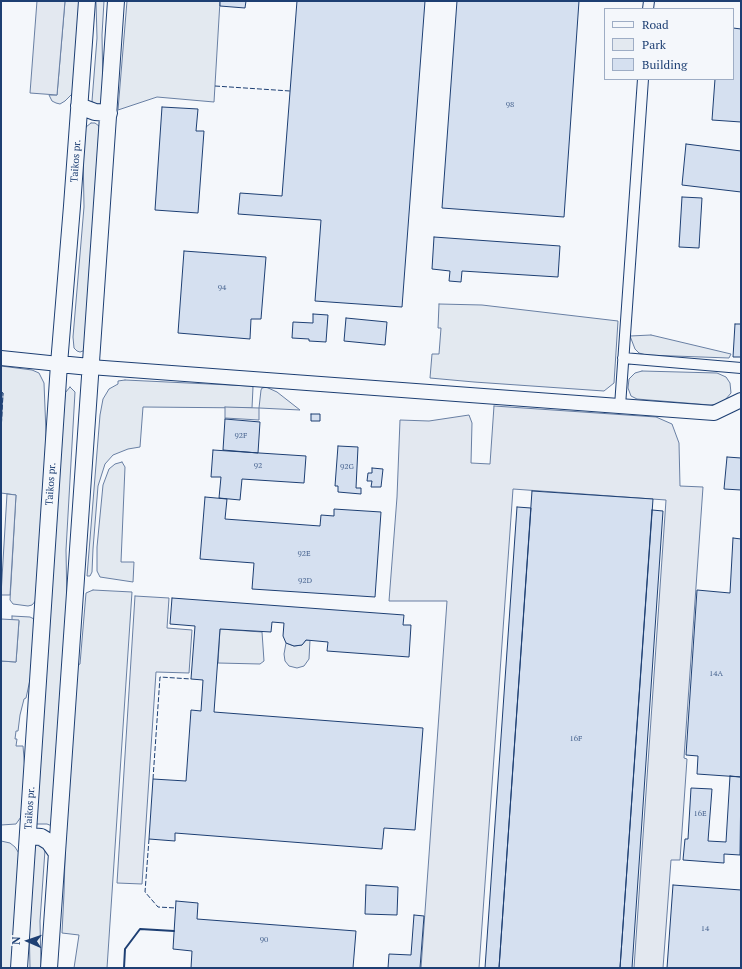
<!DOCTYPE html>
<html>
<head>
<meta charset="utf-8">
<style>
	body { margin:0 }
	#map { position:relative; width:742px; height:969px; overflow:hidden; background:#f4f7fb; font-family:"PT Serif",serif }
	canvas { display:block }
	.frame { position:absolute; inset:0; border:2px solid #1d3f73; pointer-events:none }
	.legend { position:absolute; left:604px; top:8px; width:130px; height:72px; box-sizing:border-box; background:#f4f7fb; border:1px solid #9eadc5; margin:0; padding:5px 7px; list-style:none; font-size:12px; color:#1d3f73 }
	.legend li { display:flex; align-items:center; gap:8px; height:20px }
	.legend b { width:20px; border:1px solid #9eadc5 }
	.north { position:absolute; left:8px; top:921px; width:40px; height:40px; -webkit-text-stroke:3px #f4f7fb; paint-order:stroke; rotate:272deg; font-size:11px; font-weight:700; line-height:16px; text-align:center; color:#1d3f73 }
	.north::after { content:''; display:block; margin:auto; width:14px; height:18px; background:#1d3f73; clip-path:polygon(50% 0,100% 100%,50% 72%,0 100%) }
</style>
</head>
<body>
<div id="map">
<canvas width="742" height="969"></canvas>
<div class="frame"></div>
<ul class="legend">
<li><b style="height:5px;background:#f4f7fb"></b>Road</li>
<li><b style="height:11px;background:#e3e9f0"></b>Park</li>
<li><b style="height:11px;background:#d5e0f0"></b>Building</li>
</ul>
<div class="north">N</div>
</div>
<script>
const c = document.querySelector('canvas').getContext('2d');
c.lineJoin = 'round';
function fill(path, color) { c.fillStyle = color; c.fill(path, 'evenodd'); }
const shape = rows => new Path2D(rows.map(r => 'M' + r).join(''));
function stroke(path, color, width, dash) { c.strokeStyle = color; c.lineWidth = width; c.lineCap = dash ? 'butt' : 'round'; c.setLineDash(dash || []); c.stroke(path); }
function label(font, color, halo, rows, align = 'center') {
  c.font = font + ' "PT Serif",serif'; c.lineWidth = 3; c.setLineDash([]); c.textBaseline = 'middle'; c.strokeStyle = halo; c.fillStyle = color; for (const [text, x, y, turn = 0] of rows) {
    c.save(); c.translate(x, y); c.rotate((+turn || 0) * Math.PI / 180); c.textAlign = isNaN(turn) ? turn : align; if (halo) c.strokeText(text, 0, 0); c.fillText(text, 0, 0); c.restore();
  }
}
const green = shape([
	[65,1,80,1,74,88,72,94,65,101,60,104,56,103,52,101,49,95,57,95,65,1],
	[96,1,104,1,102,35,103,89,103,100,100,104,94,104,92,101,97,38,96,1],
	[127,1,220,1,214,102,157,97,118,110,127,1],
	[91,123,95,123,99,126,100,131,85,348,83,351,80,352,77,351,74,348,73,337,84,207,83,151,84,132,86,127,91,123],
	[439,304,482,305,618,321,614,383,604,391,474,382,430,378,432,354,439,354,441,328,438,328,439,304],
	[651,335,731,354,729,358,646,355,639,353,635,349,630,336,651,335],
	[1,366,32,370,39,373,44,383,46,433,44,495,38,598,32,605,28,606,13,604,10,600,16,495,1,493,1,432,3,393,1,392,1,366],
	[642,371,717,373,726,377,730,383,731,393,725,400,718,404,710,405,637,399,631,396,628,388,629,379,635,373,642,371],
	[125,380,251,386,253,387,252,408,143,407,140,447,128,449,113,455,105,464,98,486,93,549,92,572,90,576,87,576,100,415,103,399,109,389,118,384,118,381,125,380],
	[70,387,75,392,66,550,67,607,52,826,47,824,36,824,50,599,65,393,70,387],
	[266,387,277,392,300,410,259,408,261,390,262,388,266,387],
	[122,462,125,467,121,562,134,562,133,582,100,577,97,571,97,547,103,485,109,469,115,464,122,462],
	[93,590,132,592,107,968,74,968,79,935,62,933,64,893,66,824,76,666,80,664,86,593,93,590],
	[12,616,30,617,34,619,37,624,33,666,26,698,24,699,20,715,18,731,16,731,15,739,17,739,16,746,23,746,25,770,23,814,16,824,1,825,1,661,16,662,19,621,12,620,12,616],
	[220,629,262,632,264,661,260,664,218,663,220,629],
	[306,640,310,640,309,659,304,666,297,668,289,666,285,661,284,654,286,643,294,646,302,645,306,640],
	[1,841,10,843,15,847,20,855,13,968,1,968,1,841],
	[40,843,45,850,40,921,41,968,30,968,29,920,34,849,37,844,40,843]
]);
const parking = shape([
	[37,1,65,1,57,95,30,93,37,1],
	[494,406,656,417,672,424,679,443,680,486,703,487,684,758,687,759,680,860,671,860,663,968,634,968,666,500,513,489,479,968,421,968,447,601,389,601,397,497,400,420,429,421,469,415,472,423,471,463,490,464,494,406],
	[225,407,259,408,259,420,225,418,225,407],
	[7,494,16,495,10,595,1,595,7,494],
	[135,596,169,598,167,628,192,630,189,673,156,672,142,884,117,883,135,596],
	[1,619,19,620,16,662,1,661,1,619]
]);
const building = shape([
	[220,1,246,1,245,8,220,6,220,1],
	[297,1,425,1,402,307,315,301,321,220,238,214,240,193,282,196,297,1],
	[457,1,579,1,564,217,442,208,457,1],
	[733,28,741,29,741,122,712,120,715,79,733,79,733,28],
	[162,107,198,109,196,131,204,131,198,213,155,210,162,107],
	[686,144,741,151,741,192,682,185,686,144],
	[682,197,702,198,699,248,679,247,682,197],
	[434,237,560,246,558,277,462,271,461,282,449,281,450,271,432,269,434,237],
	[184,251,266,257,261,319,251,319,250,339,178,333,184,251],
	[313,314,328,315,326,342,309,341,309,339,292,338,293,322,313,323,313,314],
	[346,318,387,322,385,345,344,341,346,318],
	[735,324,741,324,741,357,733,357,735,324],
	[311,414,320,414,320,421,311,421,311,414],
	[225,419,260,422,258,453,223,450,225,419],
	[338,446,358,447,356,488,361,488,361,494,338,492,338,486,335,486,338,446],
	[213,450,306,456,304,483,242,479,240,500,219,498,221,477,211,477,213,450],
	[727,457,741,458,741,490,724,489,727,457],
	[372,468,383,469,381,487,371,487,372,481,367,481,368,473,372,473,372,468],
	[532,491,653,499,620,968,499,968,532,491],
	[205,497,227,499,225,519,320,526,321,515,334,516,334,509,381,512,375,597,252,589,254,563,200,559,205,497],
	[517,507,531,508,499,968,485,968,517,507],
	[652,510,663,511,632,968,620,968,652,510],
	[733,538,741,539,741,777,697,774,698,756,686,755,697,590,730,593,733,538],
	[172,598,404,615,403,625,411,625,409,657,327,651,328,642,306,640,302,645,294,646,286,643,283,636,284,623,272,622,271,632,220,629,214,712,423,728,415,830,384,828,382,849,175,833,175,841,149,839,153,779,186,781,191,710,201,711,203,680,191,679,195,626,170,624,172,598],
	[730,776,741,777,740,855,724,854,724,863,683,860,685,839,688,839,691,788,712,789,708,841,726,842,730,776],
	[366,885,398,887,397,915,365,914,366,885],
	[673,885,741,890,741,968,667,968,673,885],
	[176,901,198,903,197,919,356,931,353,968,191,968,192,951,173,949,176,901],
	[414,915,424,916,420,968,388,968,389,954,411,955,414,915]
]);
const street = shape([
	[648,9,649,1],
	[623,358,741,368],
	[620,406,643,79]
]);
const secondary = shape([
	[1,358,59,364],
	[90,367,714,413,741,400]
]);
const primary = shape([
	[79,106,95,112,109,113],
	[59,364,90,367],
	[28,836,41,837,49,842,56,852],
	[19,968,59,364,72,206,87,1],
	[49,968,116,1]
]);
const fence = shape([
	[215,86,290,91],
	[1,392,3,393,1,432],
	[153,779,160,677,191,679],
	[149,839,145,892,158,907,176,908]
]);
const wall = shape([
	[124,968,125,949,140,929,174,931]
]);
const numberNames = [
	["98",510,105],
	["94",222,288],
	["92F",241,436],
	["92",258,466],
	["92G",347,467],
	["92E",304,554],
	["92D",305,581],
	["14A",716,674],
	["16F",576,739],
	["16E",700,814],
	["14",705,929],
	["90",264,940]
];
const streetNames = [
	["Taikos pr.",76,161,-86],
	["Taikos pr.",51,484,-86],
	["Taikos pr.",30,808,-86]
];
fill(green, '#e3e9f0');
stroke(green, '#687fa3', 1);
fill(parking, '#e3e8f0');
stroke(parking, '#687fa3', 1);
fill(building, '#d5e0f0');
stroke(building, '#1d3f73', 1);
stroke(street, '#1d3f73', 12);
stroke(secondary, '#1d3f73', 16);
stroke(primary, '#1d3f73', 18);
stroke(street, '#f4f7fb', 10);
stroke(secondary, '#f4f7fb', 14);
stroke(primary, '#f4f7fb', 16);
stroke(fence, '#1d3f73', 1, [5, 2]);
stroke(wall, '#1d3f73', 2);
label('8px', '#4b6792', null, numberNames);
label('10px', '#1d3f73', '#f4f7fb', streetNames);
</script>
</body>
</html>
